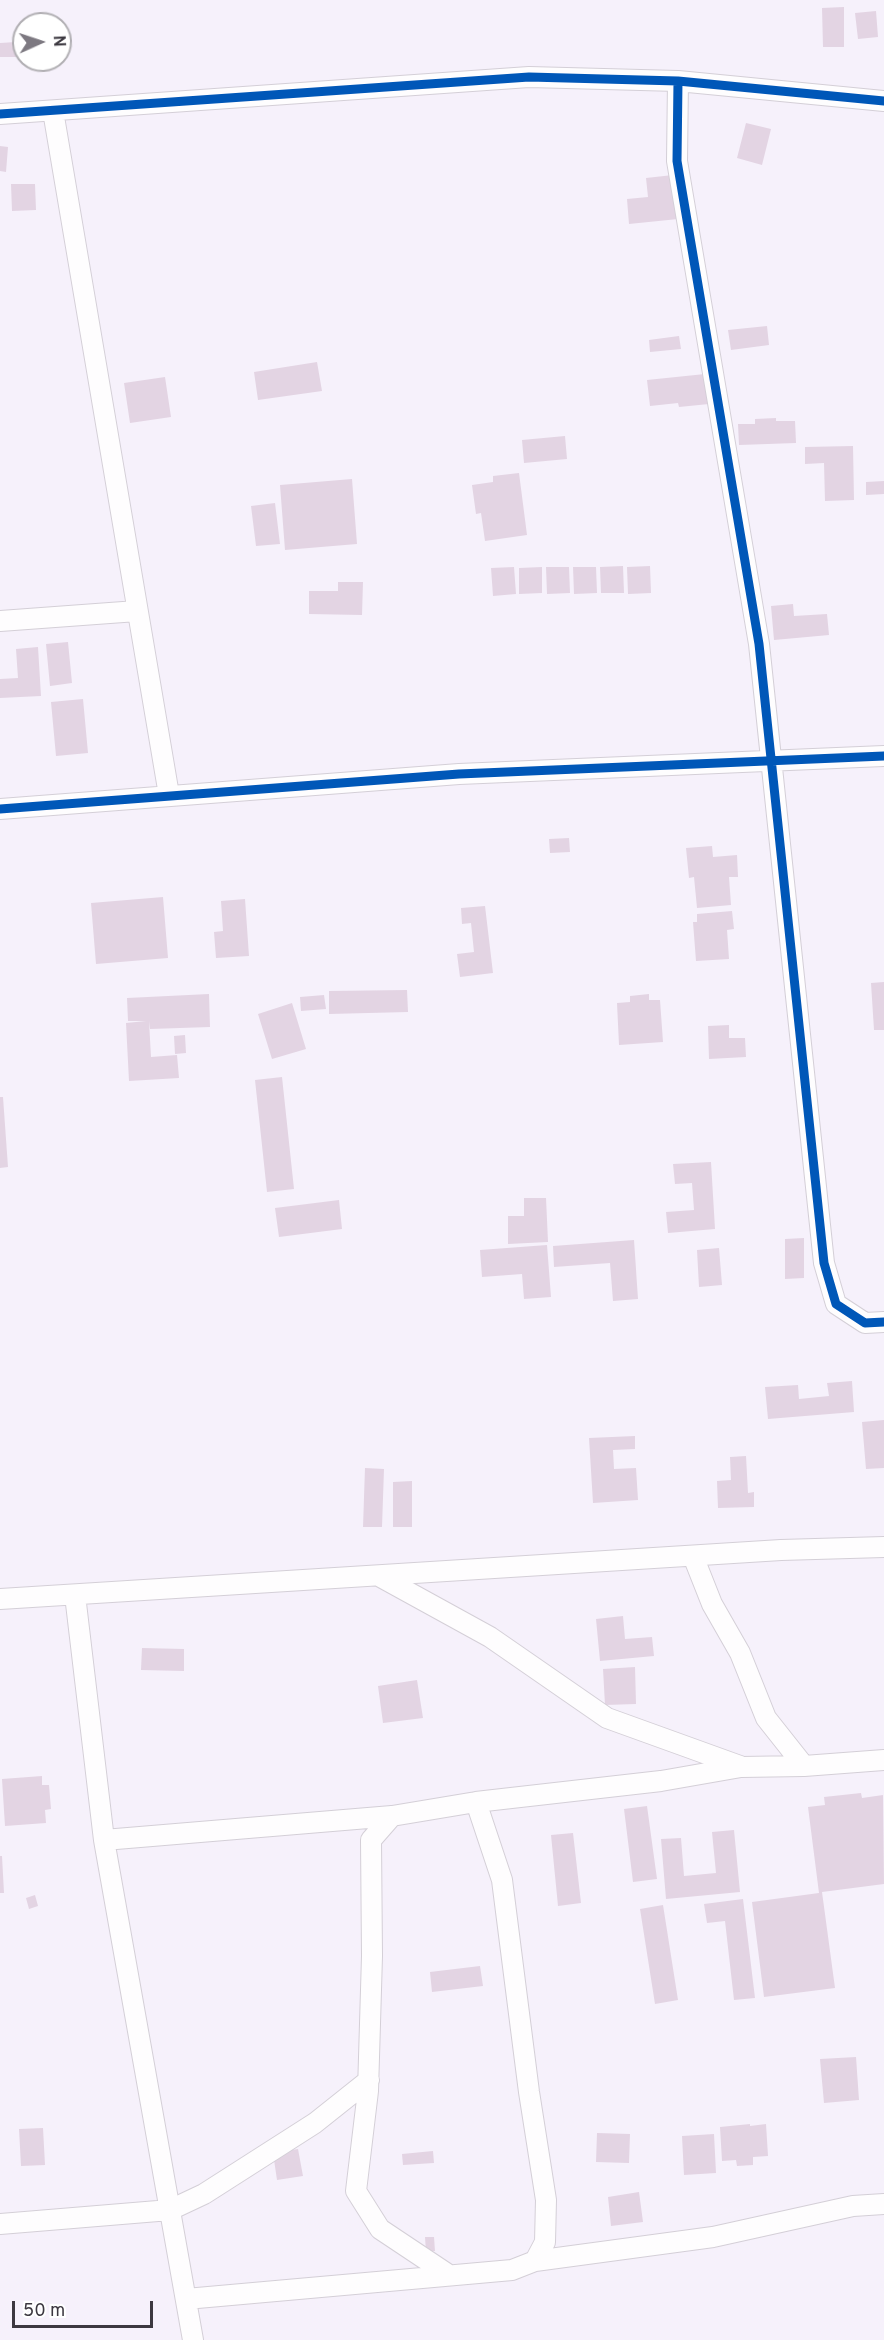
<!DOCTYPE html>
<html>
<head>
<meta charset="utf-8">
<style>
	body { margin:0 }
	#map { position:relative; width:884px; height:2340px; overflow:hidden; background:#f6f1fb; font-family:Overpass,sans-serif }
	canvas { display:block }
	.north { position:absolute; left:12px; top:12px; width:60px; height:60px; box-sizing:border-box; background:#fff; border:2px solid #b1afb3; border-radius:50%; rotate:87deg; font-size:16px; font-weight:700; line-height:24px; text-align:center; color:#3c3840 }
	.north::after { content:''; display:block; margin:auto; width:21px; height:27px; background:#7d7981; clip-path:polygon(50% 0,100% 100%,50% 72%,0 100%) }
	.scale { position:absolute; left:12px; top:2301px; width:141px; height:27px; box-sizing:border-box; border:3px solid #3c3840; border-top:0; padding-left:8px; font-size:18px; line-height:21px; white-space:nowrap; color:#3c3840; -webkit-text-stroke:4px #fff; paint-order:stroke }
</style>
</head>
<body>
<div id="map">
<canvas width="884" height="2340"></canvas>
<div class="north">N</div>
<div class="scale">50 m</div>
</div>
<script>
const c = document.querySelector('canvas').getContext('2d');
c.lineJoin = 'round';
function fill(path, color) { c.fillStyle = color; c.fill(path, 'evenodd'); }
const shape = rows => new Path2D(rows.map(r => 'M' + r).join(''));
function stroke(path, color, width, dash) { c.strokeStyle = color; c.lineWidth = width; c.lineCap = dash ? 'butt' : 'round'; c.setLineDash(dash || []); c.stroke(path); }
const building = shape([
	[844,7,844,47,823,47,822,8],
	[876,11,878,37,858,39,855,13],
	[16,42,17,57,0,57,0,43],
	[746,123,771,129,762,165,737,158],
	[0,146,8,147,6,172,0,171],
	[673,175,678,219,629,224,627,199,648,197,646,178],
	[11,184,35,184,36,210,12,211],
	[767,326,769,345,731,350,728,330],
	[679,336,681,349,650,352,649,340],
	[317,362,322,391,258,400,254,372],
	[705,374,709,404,679,407,678,403,650,406,647,380],
	[165,377,171,417,130,423,124,383],
	[776,418,776,421,795,421,796,443,739,445,738,424,755,424,755,419],
	[565,436,567,459,524,463,522,440],
	[853,446,854,500,825,501,824,463,805,464,805,447],
	[519,473,527,535,485,541,481,513,476,514,472,485,493,482,493,476],
	[352,479,357,544,285,550,280,485],
	[884,481,884,494,866,495,866,482],
	[275,503,280,544,256,546,251,506],
	[623,566,624,593,601,593,600,567],
	[650,566,651,593,628,594,627,567],
	[514,567,516,594,493,596,491,568],
	[542,567,542,593,519,594,519,568],
	[546,567,569,567,570,593,547,594],
	[573,567,596,567,597,593,574,594],
	[338,582,363,582,362,615,309,614,309,591,338,591],
	[793,604,794,616,827,614,829,635,774,640,771,606],
	[68,642,72,683,50,686,46,644],
	[38,647,41,696,0,698,0,679,18,678,16,649],
	[83,699,88,753,56,756,51,702],
	[569,838,570,852,550,853,549,839],
	[712,846,713,857,737,855,738,877,729,877,731,905,697,908,694,877,689,878,686,848],
	[163,897,168,958,96,964,91,903],
	[245,899,249,956,216,958,214,932,223,931,221,901],
	[485,906,493,973,460,977,457,954,474,952,471,923,462,924,461,908],
	[732,911,734,929,727,930,729,959,696,961,693,922,697,922,697,914],
	[884,982,884,1030,874,1030,871,983],
	[407,990,408,1012,329,1014,329,991],
	[209,994,210,1027,150,1029,149,1021,151,1057,177,1055,179,1078,129,1081,126,1023,146,1021,128,1021,127,998],
	[649,994,649,1000,660,1000,663,1042,619,1045,617,1003,630,1002,630,996],
	[324,995,326,1009,301,1011,300,997],
	[292,1003,306,1049,272,1059,258,1014],
	[729,1025,729,1038,745,1038,746,1057,709,1059,708,1026],
	[185,1035,186,1053,175,1054,174,1036],
	[282,1077,294,1189,267,1192,255,1080],
	[0,1097,3,1097,8,1167,0,1168],
	[711,1162,715,1229,668,1233,666,1212,694,1210,692,1183,675,1184,673,1164],
	[524,1198,546,1198,548,1242,508,1244,508,1216,524,1216],
	[339,1200,342,1229,279,1237,275,1208],
	[804,1238,804,1278,785,1279,785,1239],
	[634,1240,638,1299,613,1301,610,1263,554,1267,553,1246],
	[547,1245,551,1297,524,1299,522,1274,482,1277,480,1250],
	[719,1248,722,1285,699,1287,697,1250],
	[852,1381,854,1412,768,1419,765,1387,798,1385,799,1399,829,1396,827,1383],
	[884,1420,884,1468,866,1469,862,1422],
	[635,1436,635,1449,613,1450,614,1469,636,1468,638,1500,593,1503,589,1438],
	[746,1456,748,1493,754,1492,754,1507,718,1508,717,1481,731,1480,730,1457],
	[365,1468,384,1469,382,1527,363,1527],
	[412,1481,412,1527,393,1527,393,1482],
	[623,1616,625,1639,652,1637,654,1656,600,1661,596,1619],
	[142,1648,184,1649,184,1671,141,1670],
	[635,1667,636,1704,605,1705,603,1669],
	[417,1680,423,1718,383,1723,378,1686],
	[42,1776,42,1785,49,1785,51,1809,45,1810,46,1823,5,1826,2,1779],
	[861,1793,862,1798,883,1795,884,1884,822,1892,835,1988,764,1997,752,1902,819,1893,808,1807,825,1805,824,1797],
	[647,1806,657,1879,633,1882,624,1809],
	[734,1830,740,1892,666,1899,661,1839,681,1838,684,1876,716,1873,712,1832],
	[573,1833,581,1903,558,1906,551,1835],
	[0,1856,2,1856,4,1893,0,1893],
	[35,1895,38,1906,29,1909,26,1898],
	[743,1899,755,1998,734,2000,725,1921,707,1923,704,1904],
	[663,1905,678,2000,655,2004,640,1909],
	[480,1966,483,1986,432,1992,430,1972],
	[856,2057,859,2100,824,2103,820,2059],
	[750,2124,750,2126,766,2124,768,2156,753,2157,753,2165,737,2166,736,2160,722,2161,720,2127],
	[43,2128,45,2165,21,2166,19,2129],
	[597,2133,630,2134,629,2163,596,2162],
	[714,2134,716,2173,684,2175,682,2136],
	[298,2149,303,2176,277,2180,273,2153],
	[433,2151,434,2163,403,2165,402,2154],
	[639,2192,643,2222,611,2226,608,2197],
	[425,2237,434,2237,435,2251,426,2252]
]);
const minor = shape([
	[678,81,677,161,759,644,824,1263,836,1304,865,1323,884,1322],
	[53,111,169,795],
	[0,114,529,77,678,81,884,101],
	[0,621,137,611],
	[0,809,459,774,884,756],
	[693,1556,712,1604,740,1653,766,1718,804,1766],
	[379,1576,490,1637,607,1718,740,1766],
	[75,1595,104,1840,193,2340],
	[0,1599,781,1550,884,1547],
	[392,1816,371,1840,372,1956,368,2091,356,2191,380,2229,449,2275],
	[104,1840,392,1816,476,1802,661,1781,741,1767,804,1766,884,1760],
	[0,2224,170,2210,204,2194,315,2123,369,2080],
	[535,2261,713,2237,853,2206,884,2204],
	[186,2299,512,2270,535,2261,545,2242,546,2200,529,2092,502,1880,476,1802]
]);
const cycleway = shape([
	[678,81,677,161,759,644,824,1263,836,1304,865,1323,884,1322],
	[0,114,529,77,678,81,884,101],
	[0,809,459,774,884,756]
]);
fill(building, '#e3d4e3');
stroke(minor, '#d4cfd7', 22);
stroke(minor, '#fefdfe', 20);
stroke(cycleway, '#0057b8', 9);
</script>
</body>
</html>
